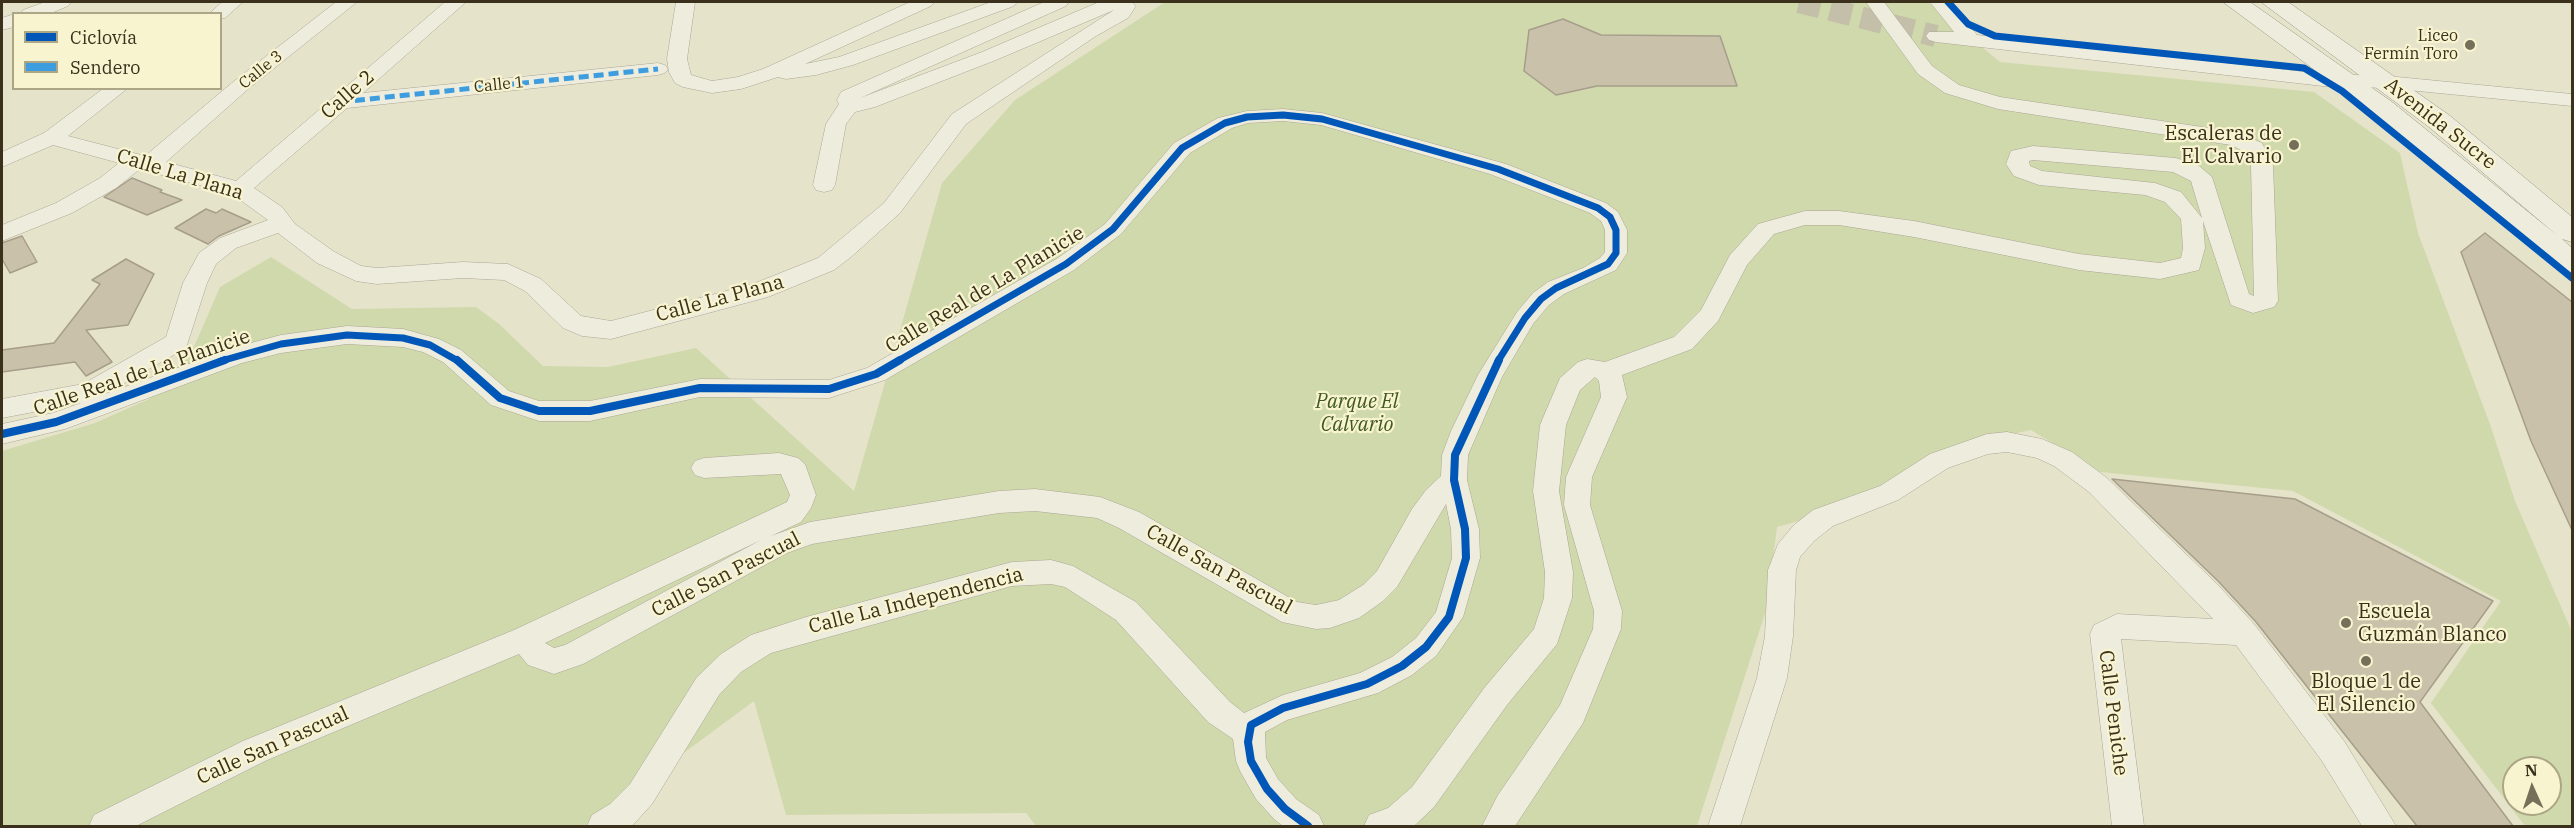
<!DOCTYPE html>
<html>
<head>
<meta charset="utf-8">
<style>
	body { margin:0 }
	#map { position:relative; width:2574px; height:828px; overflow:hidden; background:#e6e3cb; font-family:"IBM Plex Serif",serif }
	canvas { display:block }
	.frame { position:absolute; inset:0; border:3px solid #3a301c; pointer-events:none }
	.legend { position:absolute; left:12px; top:12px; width:210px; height:78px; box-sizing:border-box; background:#f8f4cf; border:2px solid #aca687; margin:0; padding:8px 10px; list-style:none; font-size:18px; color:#3a301c }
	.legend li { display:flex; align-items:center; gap:12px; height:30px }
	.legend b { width:30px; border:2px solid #aca687 }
	.north { position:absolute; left:2502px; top:756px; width:60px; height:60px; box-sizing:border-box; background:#f8f4cf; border:2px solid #aca687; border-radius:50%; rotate:357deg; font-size:16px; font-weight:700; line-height:24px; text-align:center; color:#3a301c }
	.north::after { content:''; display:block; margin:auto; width:21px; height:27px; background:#766f59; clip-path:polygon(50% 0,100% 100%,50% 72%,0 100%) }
</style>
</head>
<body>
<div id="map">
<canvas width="2574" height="828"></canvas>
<div class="frame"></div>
<ul class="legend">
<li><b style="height:8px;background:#0057b8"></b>Ciclovía</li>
<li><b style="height:8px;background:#3e9ddf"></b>Sendero</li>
</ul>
<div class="north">N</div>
</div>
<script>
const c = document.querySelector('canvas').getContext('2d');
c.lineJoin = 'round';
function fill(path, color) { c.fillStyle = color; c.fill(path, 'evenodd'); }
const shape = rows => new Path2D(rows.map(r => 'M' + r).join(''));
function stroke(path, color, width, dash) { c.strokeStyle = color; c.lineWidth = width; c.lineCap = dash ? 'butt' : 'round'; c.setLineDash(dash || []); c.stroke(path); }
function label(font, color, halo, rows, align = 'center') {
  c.font = font + ' "IBM Plex Serif",serif'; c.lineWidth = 4.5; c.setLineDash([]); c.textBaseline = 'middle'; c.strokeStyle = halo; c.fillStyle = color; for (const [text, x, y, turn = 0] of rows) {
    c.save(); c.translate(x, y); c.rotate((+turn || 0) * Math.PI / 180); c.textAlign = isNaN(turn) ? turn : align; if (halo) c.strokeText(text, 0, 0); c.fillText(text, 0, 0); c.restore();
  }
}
const green = shape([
	[1165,2,1928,2,2000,62,2314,92,2400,153,2418,233,2491,427,2515,501,2572,632,2572,826,2525,826,2431,703,2501,601,2293,491,2100,472,2031,430,1958,445,1897,493,1777,527,1767,607,1697,826,1036,826,1026,813,786,815,754,701,585,826,2,826,2,451,95,423,149,399,193,349,220,287,271,257,352,309,476,307,499,324,543,366,608,367,696,348,854,491,942,183,1015,100],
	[2514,768,2550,768,2550,804,2514,804]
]);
const building = shape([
	[1563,19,1601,35,1720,36,1737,86,1597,86,1556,95,1524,71,1529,30,1563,19],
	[132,178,162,190,160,192,182,200,147,215,104,197,132,178],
	[206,209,216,213,222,209,251,222,219,236,208,244,175,228,206,209],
	[2485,233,2572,302,2572,530,2531,441,2461,252,2485,233],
	[22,236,37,262,10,273,2,259,2,243,22,236],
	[126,259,154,274,128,325,86,330,112,362,86,376,75,362,2,372,2,350,54,343,100,284,92,280,126,259],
	[2112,479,2295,499,2493,601,2420,702,2513,826,2417,826,2256,622,2218,581,2112,479]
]);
const minorTunnel = shape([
	[1799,2,1936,36]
]);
const minor = shape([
	[45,2,71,2,68,6,49,14,21,14,23,10,45,2],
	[222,2,243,2,225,18,220,19,220,14,209,14,222,2],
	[336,2,357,2,247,90,166,162,236,181,445,2,466,2,363,93,658,63,665,65,668,69,665,73,658,75,347,108,254,188,282,207,295,224,333,251,361,266,377,268,463,262,508,264,541,279,581,316,611,321,753,284,818,258,884,203,952,114,1114,10,996,60,875,107,855,112,846,124,835,185,832,190,824,192,816,190,813,185,826,124,839,104,837,100,841,92,1044,2,1069,2,1066,6,860,98,982,52,1099,2,1132,2,1136,6,1128,18,1096,36,966,124,900,213,851,257,834,270,768,297,611,339,582,336,563,328,525,291,504,280,463,278,377,284,356,281,317,263,278,233,236,248,216,264,207,283,186,348,105,394,236,347,281,335,347,326,403,329,439,339,461,350,509,391,539,401,590,401,700,379,829,380,867,368,1058,258,1105,224,1174,143,1218,118,1247,111,1283,109,1322,113,1506,164,1606,203,1618,212,1627,230,1627,253,1616,270,1564,294,1549,305,1533,324,1502,377,1468,455,1467,480,1479,529,1480,558,1463,617,1436,656,1412,675,1378,693,1287,720,1265,732,1266,758,1278,779,1296,799,1319,815,1324,826,1283,826,1274,819,1256,799,1240,771,1236,761,1233,739,1208,722,1116,620,1065,587,1051,584,1012,586,771,653,741,672,719,695,652,804,632,826,587,826,592,815,610,804,630,784,697,677,721,654,751,635,806,617,1012,562,1051,560,1073,566,1136,602,1230,702,1244,713,1283,695,1360,673,1392,657,1416,638,1436,612,1452,558,1451,529,1446,504,1397,587,1383,601,1359,618,1330,628,1316,629,1282,622,1119,528,1097,518,1035,511,999,513,812,544,787,553,583,664,554,674,528,665,519,654,265,761,136,826,89,826,94,815,243,741,514,630,787,502,790,495,781,474,704,478,695,475,691,468,695,461,704,458,779,453,798,458,805,464,816,495,811,508,801,522,771,536,810,522,999,491,1035,489,1100,497,1139,512,1297,602,1316,605,1339,600,1363,585,1377,571,1412,509,1426,490,1441,476,1442,455,1451,431,1478,375,1517,312,1533,293,1548,282,1583,268,1600,258,1605,252,1605,230,1601,221,1590,213,1490,174,1321,125,1283,121,1248,123,1232,128,1190,153,1121,234,1074,270,885,380,829,398,700,397,590,421,539,421,491,405,443,362,423,352,403,347,347,344,281,353,242,363,65,429,2,444,2,424,53,413,81,403,2,418,2,399,83,384,166,337,183,283,199,253,220,238,268,220,232,194,140,169,116,188,72,213,2,241,2,225,56,203,100,178,119,163,53,145,2,167,2,152,44,133,104,88,128,88,68,136,145,156,233,82,336,2],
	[761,540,565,645,554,648,545,643,761,540],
	[676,2,695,2,687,59,691,75,712,81,738,77,763,69,910,2,934,2,931,6,805,64,839,57,991,2,1017,2,1014,6,853,65,816,75,786,79,778,77,741,89,712,93,683,87,675,83,669,72,667,59,676,2],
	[1866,2,1884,2,1932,66,1959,85,2000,97,2236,132,2262,143,2273,165,2278,301,2274,307,2253,313,2231,305,2203,221,2205,248,2199,270,2160,279,2079,270,1914,237,1839,225,1805,225,1774,234,1747,265,1718,321,1692,349,1622,375,1627,397,1592,477,1590,505,1622,611,1621,629,1583,723,1515,826,1482,826,1498,795,1560,705,1593,629,1594,611,1564,505,1566,477,1601,397,1599,381,1595,377,1580,390,1566,425,1559,491,1573,572,1572,598,1557,644,1507,705,1434,807,1414,826,1364,826,1369,815,1388,808,1412,787,1485,687,1534,629,1544,598,1545,572,1533,491,1540,425,1560,378,1578,362,1587,359,1605,362,1674,337,1701,310,1730,255,1758,224,1805,211,1839,211,1914,221,2079,254,2160,263,2181,258,2183,248,2181,219,2165,202,2145,195,2039,185,2014,176,2006,164,2011,151,2033,146,2176,158,2198,165,2212,177,2249,294,2254,296,2251,165,2245,152,2231,145,1998,109,1945,93,1918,74,1866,2],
	[2033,160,2173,172,2191,181,2202,218,2181,192,2155,183,2042,171,2030,166,2029,161,2033,160],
	[1930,2,1950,2,1977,35,2323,74,2387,76,2572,94,2572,106,2387,88,2323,86,1936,42,1929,40,1926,36,1929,32,1954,32,1930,2],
	[14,14,14,27,2,30,2,18,14,14],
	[2007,432,2042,439,2072,452,2107,478,2216,583,2254,624,2344,741,2396,826,2362,826,2322,761,2236,645,2121,639,2144,826,2112,826,2090,634,2094,625,2117,614,2213,619,2089,492,2054,466,2037,458,2007,452,1988,454,1948,468,1898,500,1833,526,1814,541,1800,557,1796,570,1793,636,1787,678,1740,826,1708,826,1757,678,1765,636,1768,570,1778,544,1794,525,1813,510,1880,486,1930,454,1987,434,2007,432]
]);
const secondary = shape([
	[2223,2,2250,2,2392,102,2558,236,2429,127,2261,2,2288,2,2449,115,2572,217,2572,242,2562,239,2572,248,2572,273,2561,270,2374,114,2223,2]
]);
const quiet = shape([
	[340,102,658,69]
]);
const cyclewayFar1 = shape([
	[1948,2,1968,24,1995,36,2304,68,2342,91,2572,278],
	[221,361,281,344,347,335,403,338,430,345,458,361],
	[898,361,1066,264,1113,229,1182,148,1225,123,1247,117,1283,115,1322,119,1498,169,1598,208,1610,217,1616,230,1616,253,1608,264,1556,288,1541,299,1525,318,1498,361]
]);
const cycleway = shape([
	[457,360,500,398,539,411,590,411,700,388,829,389,876,374,900,360],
	[2,434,56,422,225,360],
	[1308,826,1285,809,1267,789,1251,761,1248,742,1251,725,1283,708,1367,684,1402,666,1426,647,1449,617,1466,558,1465,529,1454,480,1455,455,1499,360]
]);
const markers = [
	[2470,45,6,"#766f59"],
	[2294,145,6,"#766f59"],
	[2346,623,6,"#766f59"],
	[2366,661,6,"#766f59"]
];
const farPoinames = [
	["Liceo",2458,36],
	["Fermín Toro",2458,54]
];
const farStreetnames = [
	["Calle 3",261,70,-39],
	["Calle 1",499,85,-6]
];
const streetNames = [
	["Calle 2",348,95,-41],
	["Avenida Sucre",2440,124,38],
	["Calle La Plana",180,175,17],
	["Calle Real de La Planicie",985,290,-31],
	["Calle La Plana",720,299,-15],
	["Calle Real de La Planicie",142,373,-19],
	["Calle San Pascual",1219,570,29],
	["Calle San Pascual",726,575,-27],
	["Calle La Independencia",916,601,-14],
	["Calle Peniche",2113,713,83],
	["Calle San Pascual",273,746,-24]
];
const poiNames = [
	["Escaleras de",2282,134],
	["El Calvario",2282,157],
	["Escuela",2358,612,"left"],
	["Guzmán Blanco",2358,635,"left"],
	["Bloque 1 de",2366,682,"center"],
	["El Silencio",2366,705,"center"]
];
const parkNames = [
	["Parque El",1357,402],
	["Calvario",1357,425]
];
fill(green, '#d0d9ac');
fill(building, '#cac1ab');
stroke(building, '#a69e8a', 1.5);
stroke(minorTunnel, '#c4bfa8', 22, [22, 10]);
stroke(minor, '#aba695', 1);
stroke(secondary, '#9b9684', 1);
fill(minor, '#eeecdd');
fill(secondary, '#eeecdd');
stroke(quiet, '#3e9ddf', 5, [10, 5]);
stroke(cyclewayFar1, '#0057b8', 7);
stroke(cycleway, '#0057b8', 8);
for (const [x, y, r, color] of markers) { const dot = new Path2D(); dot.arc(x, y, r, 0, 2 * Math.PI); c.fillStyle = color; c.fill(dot); stroke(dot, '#f8f4cf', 2); }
label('16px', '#3a301c', '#f8f4cf', farPoinames, 'right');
label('16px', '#3a301c', '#f8f4cf', farStreetnames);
label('20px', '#3a301c', '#f8f4cf', streetNames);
label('20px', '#3a301c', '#f8f4cf', poiNames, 'right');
label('italic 20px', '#405920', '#f8f4cf', parkNames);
</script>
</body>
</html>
